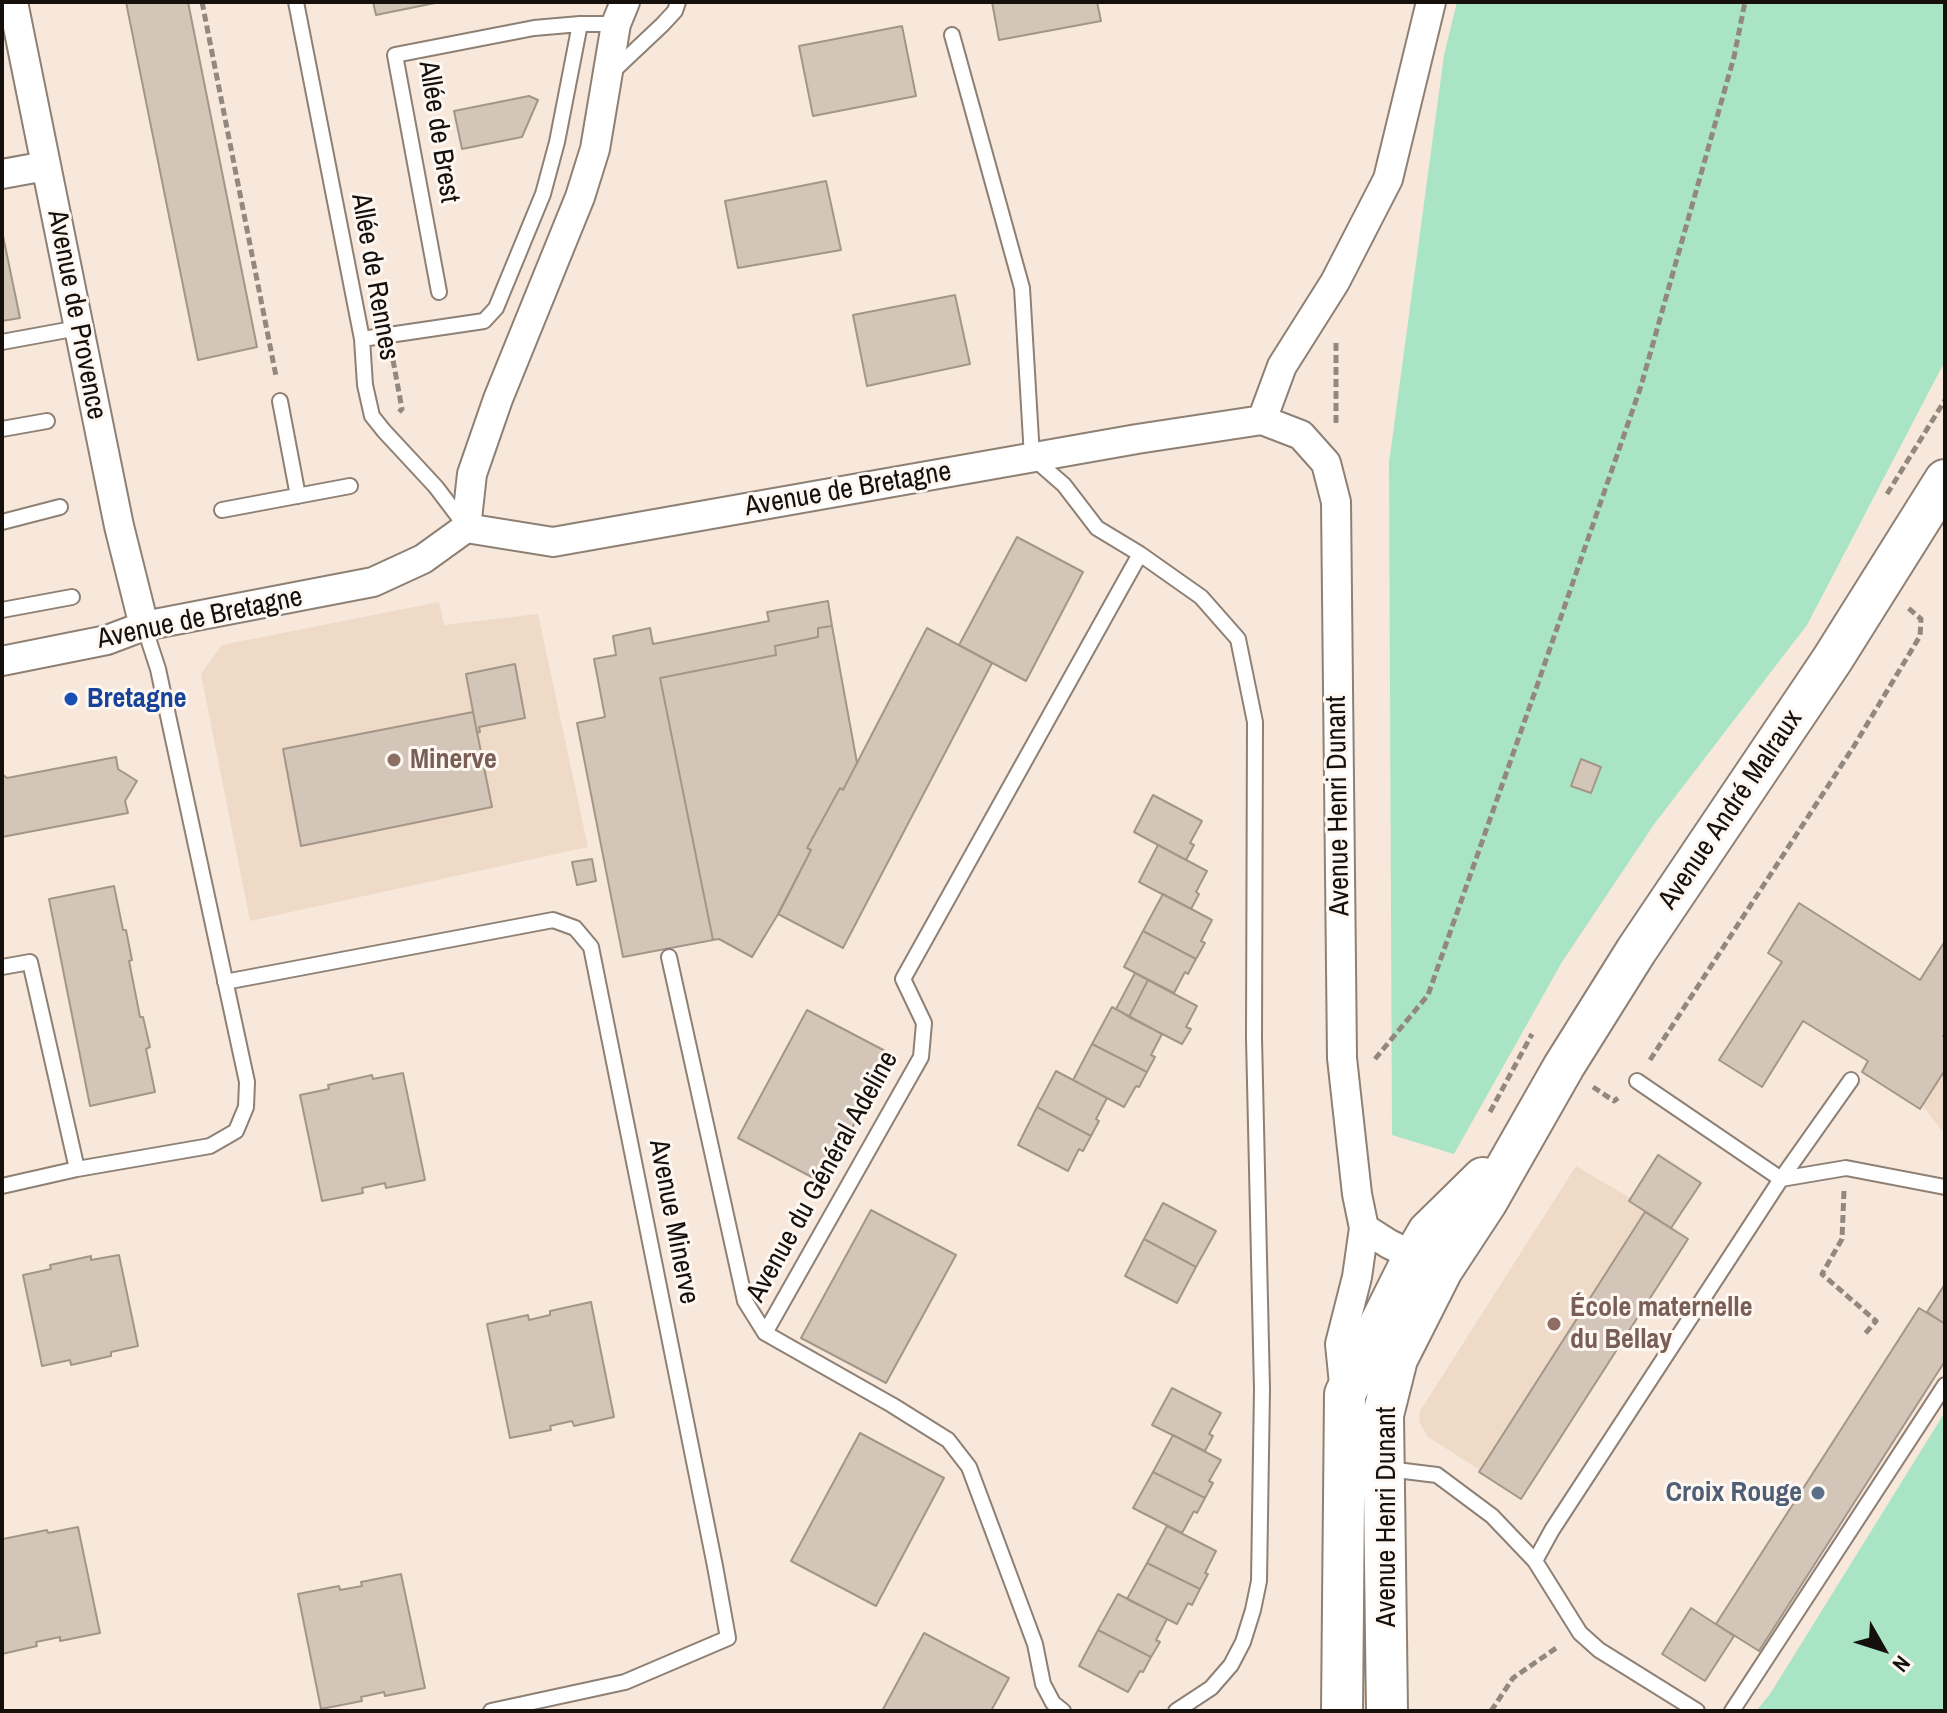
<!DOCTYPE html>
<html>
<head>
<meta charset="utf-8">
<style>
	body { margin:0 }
	#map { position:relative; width:1947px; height:1713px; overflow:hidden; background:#f7e8db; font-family:"Archivo Narrow",sans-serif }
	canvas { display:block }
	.frame { position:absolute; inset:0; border:4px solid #15100c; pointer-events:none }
	.north { position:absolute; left:1843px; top:1609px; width:80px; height:80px; -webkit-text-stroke:6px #fef7f2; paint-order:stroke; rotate:129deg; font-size:22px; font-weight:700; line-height:32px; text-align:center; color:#15100c }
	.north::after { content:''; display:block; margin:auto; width:28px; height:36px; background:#15100c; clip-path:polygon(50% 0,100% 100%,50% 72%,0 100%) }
</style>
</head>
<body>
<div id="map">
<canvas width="1947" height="1713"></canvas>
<div class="frame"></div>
<div class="north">N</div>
</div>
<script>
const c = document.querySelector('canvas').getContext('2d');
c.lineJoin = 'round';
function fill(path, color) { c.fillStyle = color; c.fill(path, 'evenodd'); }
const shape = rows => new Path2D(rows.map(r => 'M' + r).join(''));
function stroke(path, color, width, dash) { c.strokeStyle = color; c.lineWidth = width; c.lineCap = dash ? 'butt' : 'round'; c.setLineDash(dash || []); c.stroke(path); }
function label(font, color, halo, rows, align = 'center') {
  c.font = font + ' "Archivo Narrow",sans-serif'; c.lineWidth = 6; c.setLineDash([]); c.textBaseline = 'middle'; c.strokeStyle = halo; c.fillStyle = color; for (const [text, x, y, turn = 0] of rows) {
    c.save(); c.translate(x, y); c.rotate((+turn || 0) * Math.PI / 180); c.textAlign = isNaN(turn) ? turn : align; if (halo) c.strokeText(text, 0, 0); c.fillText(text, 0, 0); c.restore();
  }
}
const built = shape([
	[439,602,444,625,538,614,588,847,250,921,201,674,222,645],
	[1945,1067,1945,1135,1922,1105],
	[1659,1153,1701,1181,1672,1226,1689,1238,1522,1497,1428,1437,1419,1422,1420,1411,1576,1166,1630,1198]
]);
const green = shape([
	[1457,2,1945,2,1945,361,1807,625,1655,823,1562,962,1454,1154,1392,1135,1389,463,1444,55],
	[1945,1412,1945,1711,1756,1711,1770,1694]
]);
const building = shape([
	[126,2,188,2,257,347,198,360,126,2],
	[373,2,440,2,376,15,373,2],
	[992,2,1097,2,1101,21,999,40,992,2],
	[902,26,916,96,813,116,799,46,902,26],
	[529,96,538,100,522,137,462,149,454,111,529,96],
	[826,181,841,250,738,268,725,201,826,181],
	[2,231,20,318,2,321,2,231],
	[955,295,970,364,867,386,853,315,955,295],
	[1017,537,1083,572,1026,681,959,645,1017,537],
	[828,601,832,626,818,628,818,637,775,646,776,655,660,678,713,940,623,957,577,723,605,717,594,659,616,655,613,636,650,628,653,644,769,621,767,612,828,601],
	[832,626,857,763,843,790,840,788,807,848,811,850,780,911,752,957,719,939,713,940,660,678,776,655,775,646,818,637,818,628,832,626],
	[927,628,992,663,843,948,778,914,811,850,807,848,840,788,843,790,927,628],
	[515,664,525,718,479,727,480,732,477,733,466,674,515,664],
	[473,712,492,807,301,846,283,749,473,712],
	[116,757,118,769,137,781,125,801,128,813,2,837,2,774,7,778,116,757],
	[1581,759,1601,767,1591,793,1571,786,1581,759],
	[1153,795,1202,821,1190,843,1194,845,1186,860,1134,832,1153,795],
	[1158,845,1207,871,1196,892,1199,894,1191,909,1139,882,1158,845],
	[592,859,596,881,577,885,572,862,592,859],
	[114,886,123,930,126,930,132,960,129,961,140,1017,143,1017,150,1047,146,1049,155,1092,90,1106,49,899,114,886],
	[1163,894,1212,920,1201,941,1205,943,1196,959,1143,931,1163,894],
	[1799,903,1920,980,1945,941,1945,1033,1943,1036,1945,1037,1945,1070,1920,1109,1862,1072,1868,1061,1803,1021,1762,1087,1719,1060,1782,962,1768,953,1799,903],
	[1143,931,1196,959,1188,974,1185,972,1174,993,1124,967,1143,931],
	[1135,973,1148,980,1129,1017,1116,1009,1135,973],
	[1148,980,1197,1006,1186,1027,1191,1029,1182,1044,1129,1017,1148,980],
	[1112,1007,1162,1034,1151,1055,1155,1057,1147,1072,1092,1044,1112,1007],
	[807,1010,891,1054,823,1183,738,1138,807,1010],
	[1092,1044,1147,1072,1139,1087,1136,1086,1124,1107,1073,1080,1092,1044],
	[1056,1071,1107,1098,1096,1119,1099,1121,1091,1136,1037,1107,1056,1071],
	[403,1073,425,1180,386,1188,385,1183,362,1188,363,1193,322,1201,300,1095,329,1089,328,1085,372,1075,373,1079,403,1073],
	[1037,1107,1091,1136,1083,1151,1079,1149,1068,1171,1018,1145,1037,1107],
	[1658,1155,1701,1183,1671,1228,1629,1201,1658,1155],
	[1163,1203,1216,1231,1196,1267,1144,1239,1163,1203],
	[871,1210,956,1255,886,1383,801,1338,871,1210],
	[1645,1212,1688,1239,1521,1499,1479,1472,1645,1212],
	[1144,1239,1196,1267,1177,1303,1125,1276,1144,1239],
	[119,1255,138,1346,111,1352,111,1356,71,1365,70,1360,42,1366,23,1275,51,1269,50,1265,91,1256,91,1260,119,1255],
	[1945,1284,1945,1324,1927,1312,1945,1284],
	[591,1302,614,1417,574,1426,572,1421,550,1426,551,1430,510,1438,487,1324,528,1315,529,1320,550,1315,550,1311,591,1302],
	[1919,1308,1945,1324,1945,1361,1759,1651,1716,1624,1919,1308],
	[1172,1388,1221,1413,1209,1434,1213,1436,1205,1451,1152,1425,1172,1388],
	[860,1433,944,1478,876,1606,791,1561,860,1433],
	[1173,1435,1221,1460,1209,1481,1213,1483,1205,1498,1153,1472,1173,1435],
	[1153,1472,1205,1498,1197,1513,1194,1511,1182,1533,1133,1508,1153,1472],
	[1167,1526,1216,1551,1205,1573,1208,1574,1200,1589,1147,1563,1167,1526],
	[78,1527,100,1633,60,1641,60,1637,36,1642,37,1646,2,1654,3,1539,47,1530,48,1533,78,1527],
	[1147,1563,1200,1589,1192,1605,1188,1603,1177,1624,1127,1599,1147,1563],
	[401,1574,425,1688,385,1696,384,1692,361,1697,362,1701,321,1709,298,1594,339,1586,340,1590,362,1586,361,1582,401,1574],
	[1118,1594,1167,1619,1156,1640,1160,1642,1151,1657,1098,1630,1118,1594],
	[1691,1608,1734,1636,1705,1681,1662,1654,1691,1608],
	[1098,1630,1151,1657,1143,1672,1140,1671,1128,1692,1079,1666,1098,1630],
	[924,1633,1009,1678,991,1711,882,1711,924,1633]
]);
const path = shape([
	[202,2,276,376],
	[1336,343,1336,425],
	[393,360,402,409,399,412],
	[1887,494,1945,400],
	[1375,1059,1428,995,1538,683,1641,386,1734,57,1745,2],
	[1650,1060,1854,746,1920,636,1921,619,1907,607],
	[1593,1087,1614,1101,1618,1098],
	[1490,1112,1532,1034],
	[1844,1191,1842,1239,1822,1274,1876,1321,1864,1335],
	[1491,1711,1513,1678,1559,1646]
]);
const lane = shape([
	[296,2,362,339,365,385,372,416,384,431,436,487,464,524],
	[952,35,1022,288,1032,457,1064,485,1097,528,1140,554,1201,597,1238,639,1255,722,1254,1038,1262,1389,1259,1581,1253,1610,1243,1642,1231,1665,1211,1688,1176,1711],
	[610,74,662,25,675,11,678,2],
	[439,292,395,55,534,28,580,24,616,24],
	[362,339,484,321,496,308,543,194,557,142,580,24],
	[2,342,78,328],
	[280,401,298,496],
	[2,429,47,421],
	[222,510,350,486],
	[2,522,60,507],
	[2,610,72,597],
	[669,957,745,1301,765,1333,892,1405,948,1440,969,1467,1035,1644,1043,1684,1053,1703,1063,1711],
	[2,967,30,962,77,1169],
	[225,982,553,920,575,928,591,947,715,1566,728,1638,625,1682,491,1711],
	[1637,1081,1781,1179,1846,1168,1945,1187],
	[2,1186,77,1169,210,1146,236,1131,246,1107,247,1082,158,669,144,626],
	[765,1333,921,1057,924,1023,903,979,1140,554],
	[1388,1469,1437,1475,1492,1516,1535,1561,1580,1633,1599,1650,1697,1711],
	[1535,1561,1552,1530,1781,1179,1851,1080],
	[1732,1711,1945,1385]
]);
const street = shape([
	[13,2,119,526,144,626],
	[2,174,46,166],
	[1262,420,1301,435,1326,463,1336,502,1342,1058,1357,1194,1364,1228,1357,1277,1340,1344,1345,1394],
	[1262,420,1282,366,1335,282,1388,179,1431,2],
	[466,528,472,474,498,399,580,197,595,149,616,24,625,2],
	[2,661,107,640,144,626,373,582,423,559,466,528,553,542,1137,439,1262,420],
	[1364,1228,1389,1244,1430,1264]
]);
const secondary = shape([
	[1342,1711,1345,1394,1414,1256,1428,1232,1483,1178],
	[1387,1711,1383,1415,1397,1359,1442,1270,1486,1203,1564,1066,1636,951,1832,660,1945,480]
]);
const markers = [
	[71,699,8,"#1a4fb4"],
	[394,760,8,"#8d6e63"],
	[1554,1324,8,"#8d6e63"],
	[1818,1493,8,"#5c6f8a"]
];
const streetNames = [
	["Allée de Brest",438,132,81],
	["Allée de Rennes",374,277,80],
	["Avenue de Provence",76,315,79],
	["Avenue de Bretagne",848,490,-10],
	["Avenue de Bretagne",200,619,-12],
	["Avenue Henri Dunant",1339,806,-91],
	["Avenue André Malraux",1731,810,-56],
	["Avenue du Général Adeline",823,1177,-61],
	["Avenue Minerve",673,1222,79],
	["Avenue Henri Dunant",1387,1517,-90]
];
const transitNames = [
	["Bretagne",87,699]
];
const educationNames = [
	["Minerve",410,760],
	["École maternelle",1570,1308],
	["du Bellay",1570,1340]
];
const serviceNames = [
	["Croix Rouge",1802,1493]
];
fill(built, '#efdac8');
fill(green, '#a9e5c4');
fill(building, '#d3c6b8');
stroke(building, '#a39689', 2);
stroke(lane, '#8e8074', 18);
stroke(street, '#8e8074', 32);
stroke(secondary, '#8e8074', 44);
stroke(path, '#93887f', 5, [8, 4]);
stroke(lane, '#fff', 14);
stroke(street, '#fff', 28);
stroke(secondary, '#fff', 40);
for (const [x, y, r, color] of markers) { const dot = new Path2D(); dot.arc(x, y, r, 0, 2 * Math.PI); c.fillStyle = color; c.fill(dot); stroke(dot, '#fef7f2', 3); }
label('28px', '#15100c', '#fef7f2', streetNames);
label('bold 28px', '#164399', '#fef7f2', transitNames, 'left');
label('bold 28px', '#785e54', '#fef7f2', educationNames, 'left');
label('bold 28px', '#4e5e75', '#fef7f2', serviceNames, 'right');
</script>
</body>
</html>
